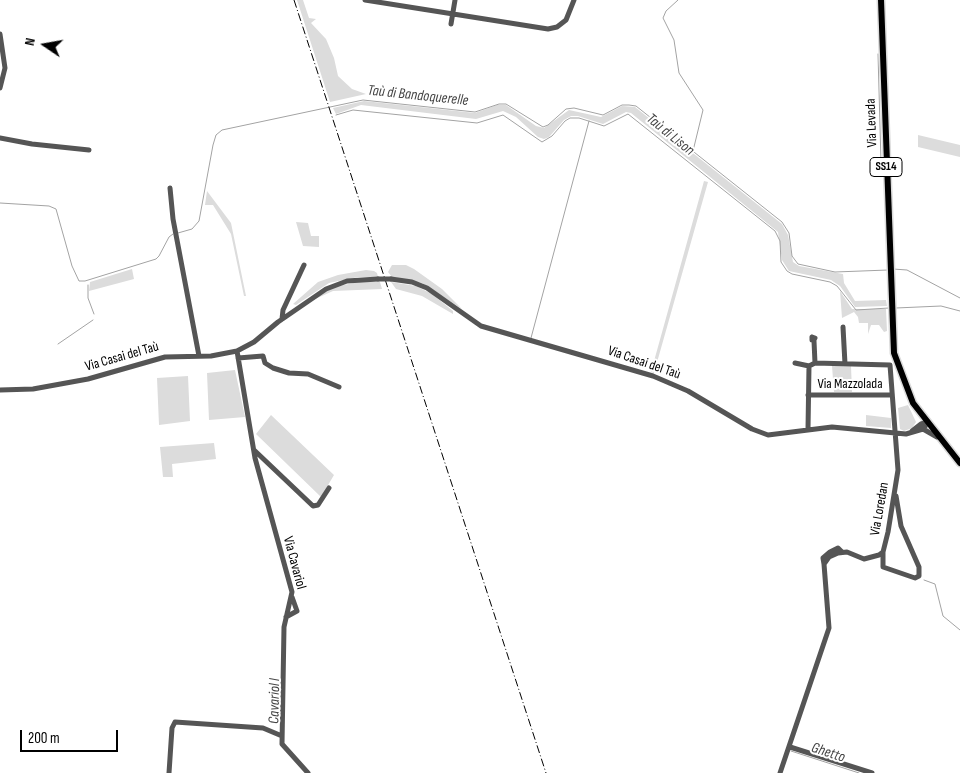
<!DOCTYPE html>
<html>
<head>
<meta charset="utf-8">
<style>
	body { margin:0 }
	#map { position:relative; width:960px; height:773px; overflow:hidden; background:#fff; font-family:"Sofia Sans Condensed",sans-serif }
	canvas { display:block }
	.north { position:absolute; left:20px; top:20px; width:50px; height:50px; -webkit-text-stroke:4px #fff; paint-order:stroke; rotate:282deg; font-size:14px; font-weight:700; line-height:20px; text-align:center; color:#000 }
	.north::after { content:''; display:block; margin:auto; width:18px; height:22px; background:#000; clip-path:polygon(50% 0,100% 100%,50% 72%,0 100%) }
	.scale { position:absolute; left:20px; top:730px; width:98px; height:22px; box-sizing:border-box; border:2px solid #000; border-top:0; padding-left:6px; font-size:15px; line-height:18px; white-space:nowrap; color:#000; -webkit-text-stroke:4px #fff; paint-order:stroke }
</style>
</head>
<body>
<div id="map">
<canvas width="960" height="773"></canvas>
<div class="north">N</div>
<div class="scale">200 m</div>
</div>
<script>
const c = document.querySelector('canvas').getContext('2d');
c.lineJoin = 'round';
function fill(path, color) { c.fillStyle = color; c.fill(path, 'evenodd'); }
const shape = rows => new Path2D(rows.map(r => 'M' + r).join(''));
function stroke(path, color, width, dash) { c.strokeStyle = color; c.lineWidth = width; c.lineCap = dash ? 'butt' : 'round'; c.setLineDash(dash || []); c.stroke(path); }
function label(font, color, halo, rows, align = 'center') {
  c.font = font + ' "Sofia Sans Condensed",sans-serif'; c.lineWidth = 4; c.setLineDash([]); c.textBaseline = 'middle'; c.strokeStyle = halo; c.fillStyle = color; for (const [text, x, y, turn = 0] of rows) {
    c.save(); c.translate(x, y); c.rotate((+turn || 0) * Math.PI / 180); c.textAlign = isNaN(turn) ? turn : align; if (halo) c.strokeText(text, 0, 0); c.fillText(text, 0, 0); c.restore();
  }
}
const green = shape([
	[297,0,303,0,309,18,316,19,311,23,326,39,334,58,338,76,352,89,366,94,330,102],
	[364,101,475,113,497,105,506,105,536,126,544,128,569,110,601,117,622,106,635,107,782,224,788,235,793,262,799,266,843,274,844,283,855,301,886,300,887,306,855,307,840,286,831,280,789,271,782,260,778,232,631,113,626,112,603,124,578,116,571,116,564,120,549,137,544,139,538,137,516,117,503,111,476,119,361,105,336,114,333,108],
	[918,135,960,145,960,157,918,147],
	[704,181,708,182,654,373,651,372],
	[207,191,231,223,246,296,244,296,231,234,213,205,205,205],
	[296,222,308,223,311,236,319,236,319,247,303,246],
	[392,265,406,265,414,269,442,289,462,309,422,283,392,277,388,272],
	[132,269,134,279,89,291,90,282],
	[366,270,374,271,377,273,378,277,358,277,329,283,296,305,293,304,318,282,338,275],
	[365,281,380,282,382,289,333,291,313,300,315,296,338,286],
	[391,282,416,286,432,294,453,311,453,314,422,296,396,289],
	[840,291,852,309,886,309,887,331,884,332,879,325,871,325,868,334,868,323,859,323,858,317,854,312,842,318],
	[832,366,851,366,852,392,834,392],
	[235,370,245,417,209,420,207,373],
	[188,376,190,421,159,425,157,378],
	[908,405,916,422,912,428,904,431,900,429,898,408],
	[271,415,334,475,321,497,256,434],
	[866,415,891,418,891,428,866,426],
	[214,443,216,459,172,464,173,477,163,477,160,447]
]);
const stream = shape([
	[678,0,666,11,663,18,674,40,679,73,703,110,693,151],
	[878,54,881,162],
	[336,115,353,110,477,123,503,115,542,142,552,136,565,121,570,118,579,118,604,126,628,114,775,231,780,241,781,262,787,271,792,274,830,282,837,286,856,310,889,308],
	[0,203,49,206,56,209,72,266,79,281,85,281,156,259,159,256,169,237,173,234],
	[178,233,192,229,199,221,213,145,216,135,222,130,363,100,475,112,499,104,506,104,543,127,548,125,566,109,574,108,603,115,622,105,629,105,636,106,782,222,789,233,792,256,798,264,835,272,888,270],
	[893,269,907,270,960,298],
	[88,285,88,298,94,314],
	[896,308,941,306,960,311],
	[531,338,589,121],
	[58,344,93,320],
	[924,580,935,584,943,616,960,630],
	[791,751,859,773]
]);
const minor = shape([
	[365,0,548,29,557,27,566,20,574,0],
	[451,24,455,0],
	[0,34,5,68,0,88],
	[0,138,32,144,89,150],
	[170,188,173,219,199,356],
	[391,279,412,282,427,288,481,326,653,376,688,391,752,429,768,435,832,427,906,434,923,429,928,422],
	[282,319,283,310,304,265],
	[843,327,845,364],
	[812,337,815,338,814,340,812,340,812,337],
	[814,341,815,363],
	[237,351,255,458,292,592,284,627,282,744,308,773],
	[238,358,263,356,265,363,273,368,289,373,308,374,339,387],
	[795,363,809,366],
	[0,390,33,389,88,379,165,357,211,356,237,351,254,342,278,322,326,289,347,281,378,279],
	[808,395,892,395],
	[808,429,809,366],
	[923,429,937,437],
	[912,431,921,424,928,422],
	[254,450,313,506,318,505,329,488],
	[883,552,883,567,915,578,919,576,919,567,901,526,896,496],
	[824,564,823,558,830,552,838,548,842,552],
	[286,617,297,611,292,597],
	[790,747,872,773],
	[169,773,172,728,175,722,263,728,282,736],
	[780,773,829,628,824,564,829,557,838,553,847,552,864,559,879,555,883,552,888,532,898,470,890,365,815,363,809,366]
]);
const major = shape([
	[881,0,894,353,913,403,960,463]
]);
const rail = shape([
	[294,0,546,773]
]);
const minorBridge = shape([
	[378,279,391,279]
]);
const shields = [
	[886,167,32]
];
const shieldNames = [
	["SS14",886,167]
];
const streetNames = [
	["Via Levada",872,123,-92],
	["Via Casai del Taù",122,357,-16],
	["Via Casai del Taù",644,363,19],
	["Via Mazzolada",850,384],
	["Via Loredan",880,509,-80],
	["Via Cavariol",294,563,75]
];
const waterNames = [
	["Taù di Bandoquerelle",418,96,6],
	["Taù di Lison",670,135,39],
	["Cavariol I",275,701,-89],
	["Ghetto",828,753,18]
];
fill(green, '#dcdcdc');
stroke(stream, '#a3a3a3', 1);
stroke(major, '#dbdbdb', 9);
stroke(minor, '#555', 5);
stroke(major, '#000', 6);
stroke(rail, '#000', 1, [8, 2.5, 1, 2.5]);
stroke(minorBridge, '#555', 5);
for (const [x, y, w] of shields) { const box = new Path2D(); box.roundRect(x - w / 2, y - 9.5, w, 19, 4); c.fillStyle = '#fff'; c.fill(box); stroke(box, '#000', 1); }
label('bold 12px', '#000', null, shieldNames);
label('14px', '#000', '#fff', streetNames);
label('italic 15px', '#444', '#fff', waterNames);
</script>
</body>
</html>
